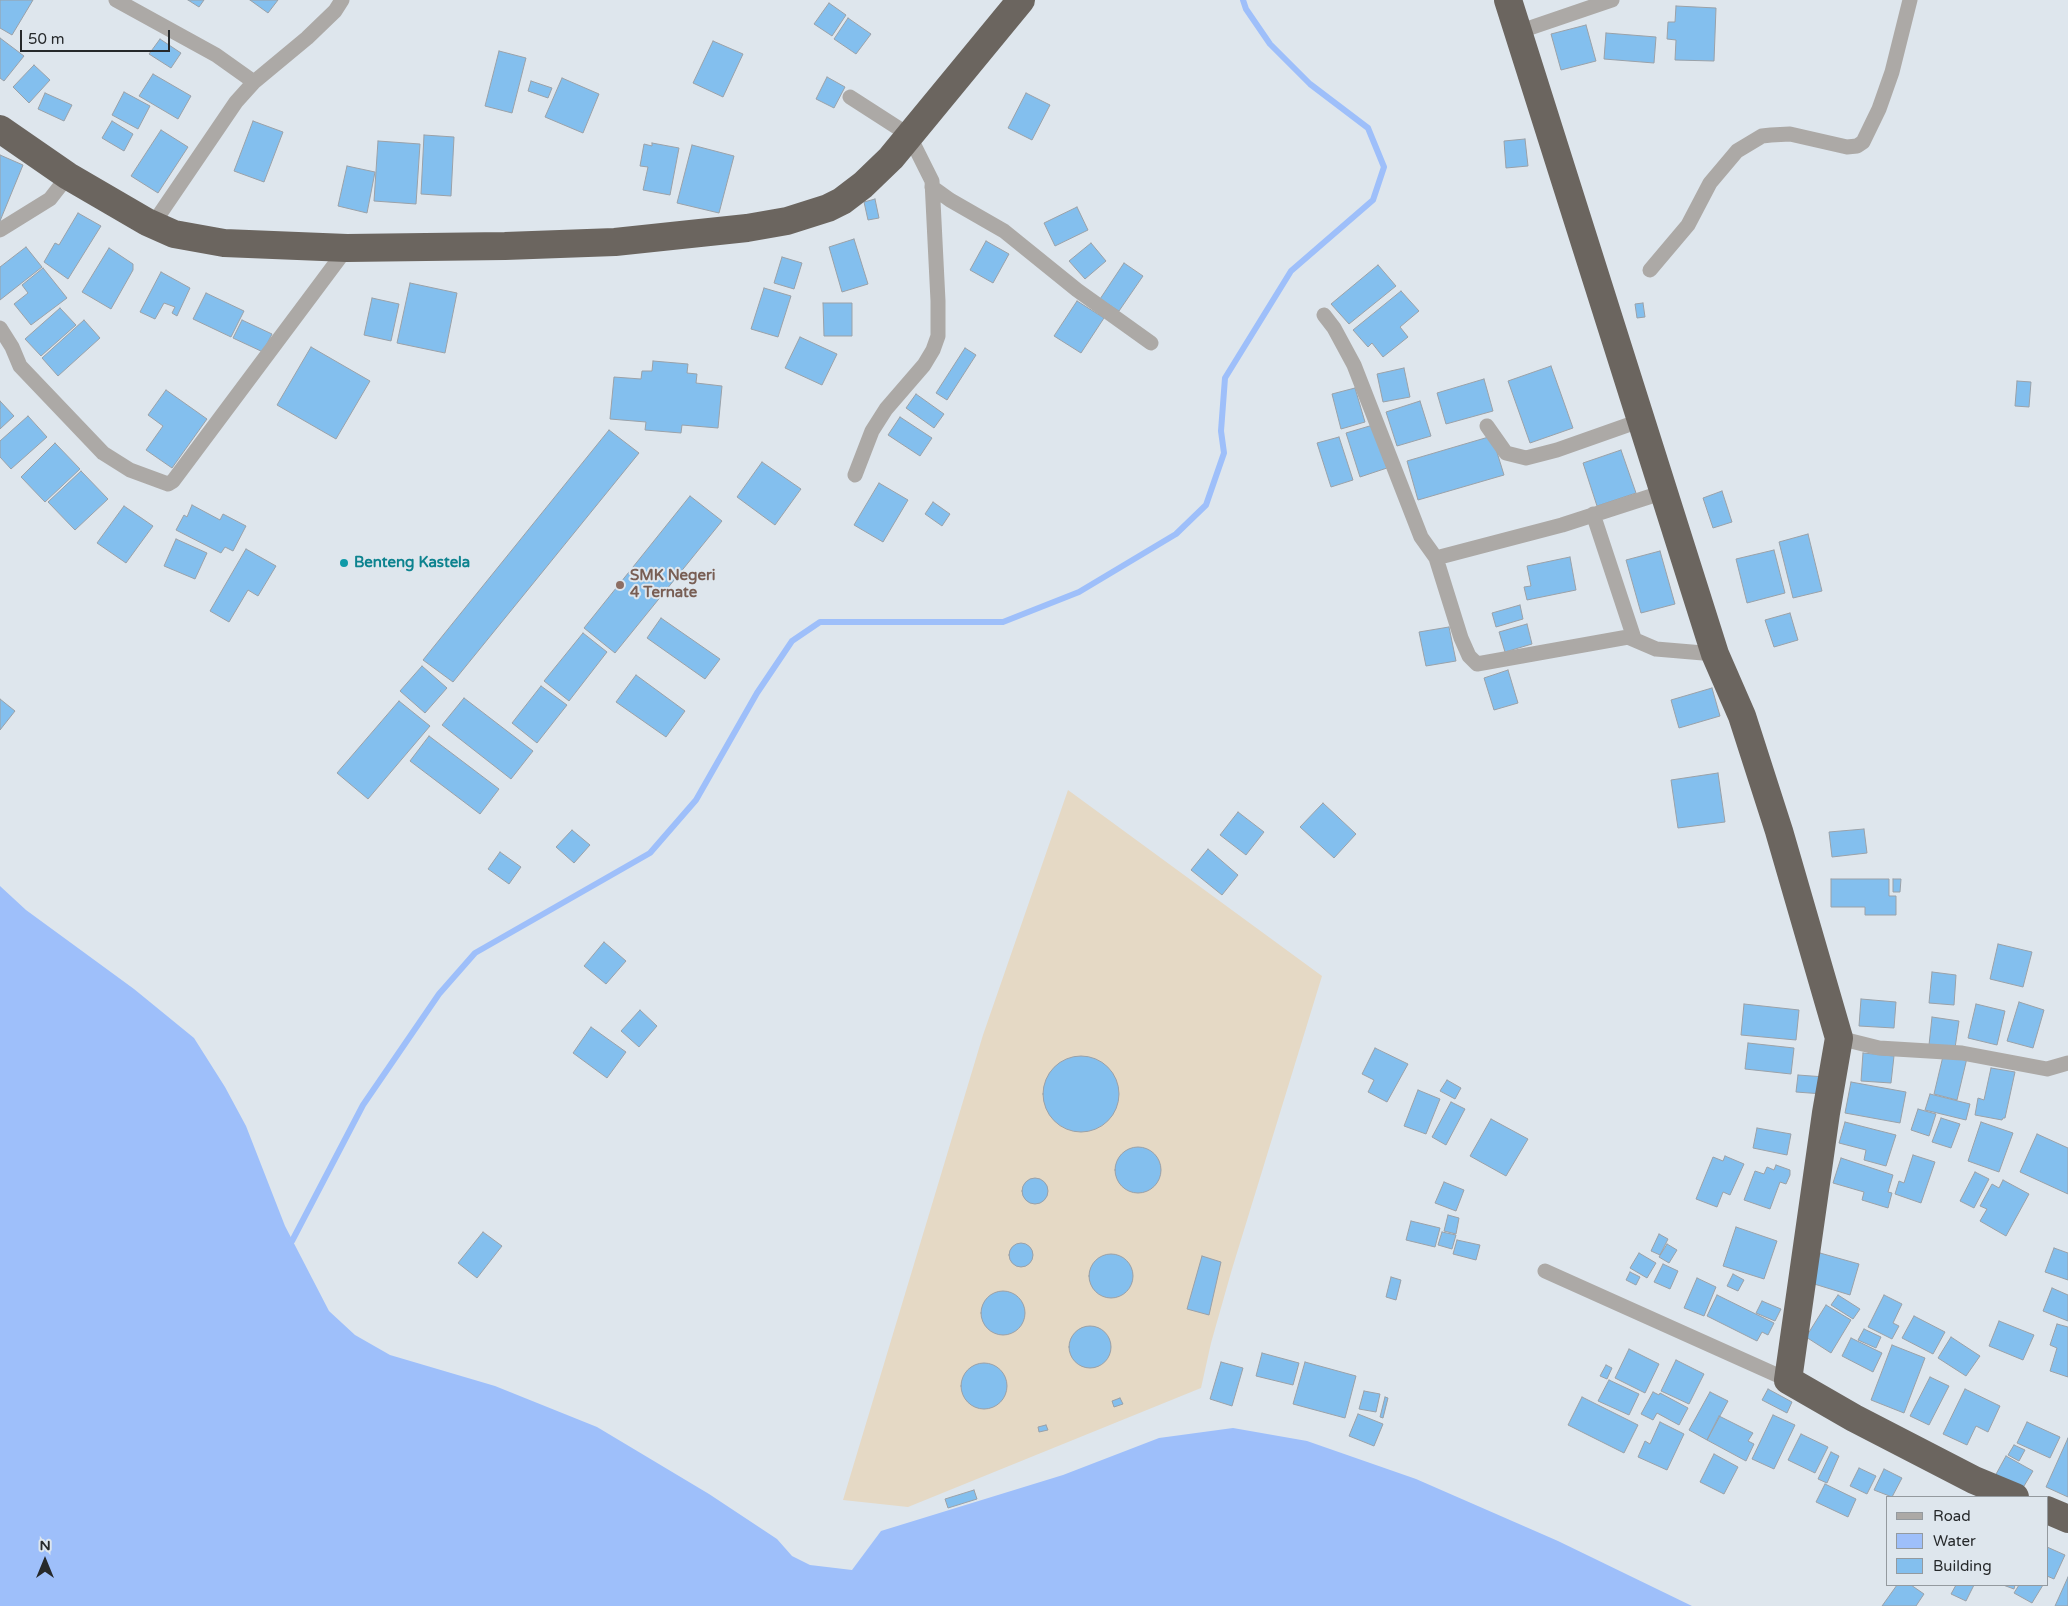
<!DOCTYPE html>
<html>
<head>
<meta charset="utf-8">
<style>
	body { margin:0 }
	#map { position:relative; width:2068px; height:1606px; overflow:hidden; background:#dee6ed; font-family:"Varela Round",sans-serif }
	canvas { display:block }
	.legend { position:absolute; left:1886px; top:1496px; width:162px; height:90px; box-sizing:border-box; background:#dee6ed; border:1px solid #949a9f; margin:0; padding:6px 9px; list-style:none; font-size:15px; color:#26292b }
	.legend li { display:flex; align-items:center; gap:10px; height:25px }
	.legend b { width:25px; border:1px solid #949a9f }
	.north { position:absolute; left:20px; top:1536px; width:50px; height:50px; -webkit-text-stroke:4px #dee6ed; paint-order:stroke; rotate:0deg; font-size:14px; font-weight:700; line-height:20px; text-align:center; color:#26292b }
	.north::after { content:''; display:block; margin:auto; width:18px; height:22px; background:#26292b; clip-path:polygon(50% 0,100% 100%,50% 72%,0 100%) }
	.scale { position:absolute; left:20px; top:30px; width:150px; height:22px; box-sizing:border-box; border:2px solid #26292b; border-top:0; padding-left:6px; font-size:15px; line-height:18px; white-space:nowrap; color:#26292b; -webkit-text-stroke:4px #dee6ed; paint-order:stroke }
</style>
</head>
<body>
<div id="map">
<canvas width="2068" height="1606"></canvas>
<ul class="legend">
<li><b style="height:6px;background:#aca9a6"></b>Road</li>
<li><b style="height:14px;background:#9ebffa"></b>Water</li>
<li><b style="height:14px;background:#83bfee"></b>Building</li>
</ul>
<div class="north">N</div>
<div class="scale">50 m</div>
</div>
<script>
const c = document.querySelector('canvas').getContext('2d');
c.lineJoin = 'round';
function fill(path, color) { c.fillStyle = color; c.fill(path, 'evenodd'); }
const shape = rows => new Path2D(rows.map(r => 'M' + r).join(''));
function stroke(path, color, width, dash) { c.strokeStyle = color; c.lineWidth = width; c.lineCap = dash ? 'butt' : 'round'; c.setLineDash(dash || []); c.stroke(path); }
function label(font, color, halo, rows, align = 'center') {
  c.font = font + ' "Varela Round",sans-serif'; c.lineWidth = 4; c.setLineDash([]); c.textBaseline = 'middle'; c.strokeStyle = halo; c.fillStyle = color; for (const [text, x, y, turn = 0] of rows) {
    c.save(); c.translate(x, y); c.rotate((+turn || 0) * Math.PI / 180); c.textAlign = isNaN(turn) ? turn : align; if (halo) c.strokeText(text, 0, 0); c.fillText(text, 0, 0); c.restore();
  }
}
const industrial = shape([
	[1068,790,1322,976,1232,1269,1211,1343,1201,1388,908,1507,843,1500,983,1035]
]);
const water = shape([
	[0,886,26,910,134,989,194,1038,225,1087,246,1126,285,1226,329,1311,355,1335,390,1355,495,1386,597,1427,709,1494,777,1539,792,1556,810,1565,852,1570,881,1531,1063,1475,1159,1438,1233,1428,1307,1441,1416,1479,1558,1541,1692,1606,0,1606]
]);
const stream = shape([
	[292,1241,363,1105,439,994,475,953,650,853,696,800,757,693,792,641,820,622,1003,622,1079,592,1176,534,1206,505,1224,453,1221,431,1225,378,1291,271,1373,200,1384,167,1368,128,1310,84,1270,44,1246,9,1243,0]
]);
const building = shape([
	[0,0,33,0,12,35,0,28,0,0],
	[188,0,204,0,199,7,188,0],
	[250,0,278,0,268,13,250,0],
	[829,3,846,15,832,36,814,24,829,3],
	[1676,6,1716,8,1714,61,1675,60,1676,40,1667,39,1668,22,1675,22,1676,6],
	[848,18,871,34,856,54,834,39,848,18],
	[1586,25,1596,61,1561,70,1551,34,1586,25],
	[1606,33,1656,37,1654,63,1604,59,1606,33],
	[0,38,24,56,4,81,0,78,0,38],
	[160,39,181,53,171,68,149,54,160,39],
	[713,41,743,54,723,97,693,83,713,41],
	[499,51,526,58,512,113,485,106,499,51],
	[34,65,50,80,29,103,13,87,34,65],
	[153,74,191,96,178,119,139,96,153,74],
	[827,77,845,87,834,108,816,99,827,77],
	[562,78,599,94,583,133,545,117,562,78],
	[531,81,552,88,548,98,528,91,531,81],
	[124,92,150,106,138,129,112,115,124,92],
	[45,93,72,105,64,121,38,109,45,93],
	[1026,93,1050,105,1032,140,1008,128,1026,93],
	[112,121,133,134,124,151,102,138,112,121],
	[253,121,283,132,264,182,234,171,253,121],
	[161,130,188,147,158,193,131,176,161,130],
	[424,135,454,137,451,196,421,194,424,135],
	[1525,139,1528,166,1506,168,1504,141,1525,139],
	[378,141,420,144,416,204,374,201,378,141],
	[652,143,679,148,670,195,643,190,648,167,640,166,644,144,652,146,652,143],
	[692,145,734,156,719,213,677,203,692,145],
	[0,155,23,165,0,221,0,155],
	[347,166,375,172,367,213,338,206,347,166],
	[875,199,879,218,868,220,864,202,875,199],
	[1077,207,1088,230,1055,246,1044,223,1077,207],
	[78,213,101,226,68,279,44,262,55,243,59,245,78,213],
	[854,239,868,284,842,292,829,247,854,239],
	[986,241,1009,254,993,283,970,270,986,241],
	[1091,243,1106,261,1085,279,1069,261,1091,243],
	[26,247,42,267,0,300,0,267,26,247],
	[109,248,133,264,133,270,111,309,82,292,109,248],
	[782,257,802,263,794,289,774,283,782,257],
	[1124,263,1143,276,1119,311,1100,299,1124,263],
	[1378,265,1396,286,1349,324,1331,304,1378,265],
	[43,268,67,298,31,325,14,304,28,293,22,285,43,268],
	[161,272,190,288,177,316,172,313,175,307,164,303,155,319,140,312,161,272],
	[410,283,457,293,445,353,397,343,410,283],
	[764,288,791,296,778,337,751,329,764,288],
	[1401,291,1419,311,1400,327,1408,337,1383,357,1372,343,1368,347,1353,330,1401,291],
	[206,293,244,311,231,337,193,319,206,293],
	[372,298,399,304,391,341,364,335,372,298],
	[1077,301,1104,318,1081,353,1054,336,1077,301],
	[823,303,852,303,852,336,824,336,823,303],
	[1643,303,1645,317,1637,318,1635,304,1643,303],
	[60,308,76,325,41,356,25,339,60,308],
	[84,320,100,338,58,376,42,358,84,320],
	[242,320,272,334,263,352,233,338,242,320],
	[800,337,837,354,822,385,785,368,800,337],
	[311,347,370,381,336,439,277,405,311,347],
	[965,348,976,355,947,400,936,393,965,348],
	[653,361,688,364,687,373,697,374,696,383,722,386,718,428,682,425,681,433,645,430,646,422,610,419,614,377,641,379,642,371,652,371,653,361],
	[1551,366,1573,428,1530,443,1508,381,1551,366],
	[1404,368,1410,397,1383,402,1377,374,1404,368],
	[1484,379,1493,411,1446,424,1437,393,1484,379],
	[2017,381,2031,382,2029,407,2015,406,2017,381],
	[1355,388,1365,422,1341,429,1332,394,1355,388],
	[166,390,207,419,172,468,146,450,163,426,148,415,166,390],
	[916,394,944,414,934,428,906,408,916,394],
	[0,401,14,416,0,429,0,401],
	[1420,401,1431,436,1397,446,1386,412,1420,401],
	[28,416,47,437,11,469,0,457,0,441,28,416],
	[900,417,932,438,920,456,888,435,900,417],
	[1373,425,1387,468,1360,477,1346,433,1373,425],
	[609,430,639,453,453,682,423,660,609,430],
	[1492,436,1504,475,1418,500,1407,461,1492,436],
	[1339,437,1353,480,1331,487,1317,443,1339,437],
	[55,443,80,469,45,502,21,477,55,443],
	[1621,450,1636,493,1597,506,1583,463,1621,450],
	[762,462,801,489,775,525,737,497,762,462],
	[81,471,108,499,75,530,48,502,81,471],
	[879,483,908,500,883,542,854,525,879,483],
	[1722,491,1732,522,1713,528,1703,498,1722,491],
	[690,496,722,521,615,653,584,628,690,496],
	[933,502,950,514,942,526,925,514,933,502],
	[192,505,220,520,223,514,246,526,233,551,225,547,221,553,176,530,184,515,187,517,192,505],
	[124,506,153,526,126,563,97,543,124,506],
	[1808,534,1822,591,1793,598,1779,542,1808,534],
	[176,539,207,553,195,579,164,566,176,539],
	[246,549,276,566,258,596,248,590,229,622,210,611,246,549],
	[1774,550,1785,593,1747,603,1736,559,1774,550],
	[1660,551,1675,604,1641,613,1626,560,1660,551],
	[1570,557,1576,590,1527,600,1524,587,1531,586,1527,566,1570,557],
	[1520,605,1523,619,1496,627,1492,613,1520,605],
	[1790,613,1798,640,1774,647,1765,620,1790,613],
	[661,618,720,659,705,679,647,638,661,618],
	[1527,624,1532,644,1505,652,1499,632,1527,624],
	[1449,627,1456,661,1426,666,1419,632,1449,627],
	[583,633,607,652,569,701,544,681,583,633],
	[422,666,447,688,425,713,400,691,422,666],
	[1508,670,1518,703,1494,710,1484,678,1508,670],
	[636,675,685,711,666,737,616,702,636,675],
	[541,686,567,705,537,743,512,723,541,686],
	[1712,688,1720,716,1679,728,1671,700,1712,688],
	[464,698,533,751,511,779,442,725,464,698],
	[0,699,15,711,0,730,0,699],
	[399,701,430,726,368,799,337,773,399,701],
	[429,736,499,789,480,814,410,761,429,736],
	[1718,773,1725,822,1678,828,1671,780,1718,773],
	[1323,803,1356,834,1334,858,1300,827,1323,803],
	[1238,812,1264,832,1246,855,1220,835,1238,812],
	[1864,829,1867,853,1832,857,1829,832,1864,829],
	[572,830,590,845,574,863,556,847,572,830],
	[1208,849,1238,875,1222,895,1191,870,1208,849],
	[500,852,521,867,509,884,488,869,500,852],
	[1831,879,1889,879,1889,896,1896,896,1896,915,1865,915,1865,907,1831,907,1831,879],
	[1893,879,1901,879,1900,892,1893,892,1893,879],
	[604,942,626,961,606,984,584,966,604,942],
	[1998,944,2032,952,2023,987,1990,979,1998,944],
	[1932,972,1956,975,1954,1005,1929,1003,1932,972],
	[1861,999,1896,1002,1894,1028,1859,1026,1861,999],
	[2019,1002,2044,1010,2033,1048,2007,1041,2019,1002],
	[1744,1004,1799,1010,1796,1040,1741,1035,1744,1004],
	[1976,1004,2005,1011,1997,1045,1968,1038,1976,1004],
	[640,1010,657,1026,639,1047,621,1031,640,1010],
	[1932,1017,1959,1021,1955,1048,1929,1045,1932,1017],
	[591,1027,626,1052,607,1078,573,1053,591,1027],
	[1748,1043,1794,1048,1791,1074,1745,1069,1748,1043],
	[1375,1048,1408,1064,1387,1102,1368,1092,1374,1080,1362,1074,1375,1048],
	[1944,1052,1967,1058,1957,1100,1934,1094,1944,1052],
	[1863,1053,1894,1056,1891,1083,1861,1081,1863,1053],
	'1043 1094a38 38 0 1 1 76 0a38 38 0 1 1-76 0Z',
	[1991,1068,2015,1072,2005,1118,2003,1118,2002,1120,1975,1115,1978,1098,1984,1100,1991,1068],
	[1798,1075,1825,1077,1823,1094,1796,1092,1798,1075],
	[1447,1080,1461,1088,1455,1099,1440,1091,1447,1080],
	[1851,1082,1906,1092,1900,1123,1845,1113,1851,1082],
	[1418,1090,1440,1099,1426,1134,1404,1126,1418,1090],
	[1930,1094,1970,1104,1966,1120,1925,1110,1930,1094],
	[1451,1102,1465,1109,1446,1145,1432,1137,1451,1102],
	[1918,1109,1936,1114,1929,1136,1911,1130,1918,1109],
	[1941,1118,1960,1124,1951,1148,1932,1142,1941,1118],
	[1491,1119,1528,1139,1506,1176,1470,1156,1491,1119],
	[1845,1122,1896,1135,1886,1166,1864,1160,1866,1150,1839,1143,1845,1122],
	[1981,1122,2013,1133,1999,1172,1968,1161,1981,1122],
	[1757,1128,1791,1134,1787,1155,1753,1148,1757,1128],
	[2037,1134,2068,1148,2068,1194,2020,1172,2037,1134],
	'1115 1170a23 23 0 1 1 46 0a23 23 0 1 1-46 0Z',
	[1913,1155,1935,1162,1921,1203,1895,1194,1899,1181,1904,1183,1913,1155],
	[1725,1156,1744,1164,1730,1195,1723,1192,1717,1207,1696,1199,1713,1157,1723,1161,1725,1156],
	[1841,1158,1893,1175,1888,1192,1892,1193,1888,1208,1862,1200,1864,1192,1833,1183,1841,1158],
	[1776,1165,1790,1170,1790,1175,1786,1184,1780,1182,1770,1209,1744,1200,1755,1171,1764,1174,1767,1167,1774,1170,1776,1165],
	[1975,1172,1989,1179,1974,1208,1960,1201,1975,1172],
	'1022 1191a13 13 0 1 1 26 0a13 13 0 1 1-26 0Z',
	[2003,1180,2029,1194,2006,1236,1980,1221,1987,1209,1980,1206,1992,1184,1999,1188,2003,1180],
	[1444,1182,1464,1190,1456,1211,1435,1203,1444,1182],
	[1448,1215,1459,1218,1456,1234,1444,1231,1448,1215],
	[1411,1221,1440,1228,1435,1247,1406,1240,1411,1221],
	[1736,1227,1777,1241,1764,1279,1723,1266,1736,1227],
	[483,1232,502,1246,477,1278,458,1263,483,1232],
	[1442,1232,1456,1235,1452,1249,1438,1245,1442,1232],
	[1659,1234,1668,1239,1660,1255,1651,1251,1659,1234],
	[1457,1240,1480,1245,1476,1260,1453,1254,1457,1240],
	'1009 1255a12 12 0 1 1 24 0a12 12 0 1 1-24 0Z',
	[1667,1244,1677,1250,1669,1263,1659,1257,1667,1244],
	[2054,1248,2068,1253,2068,1280,2045,1272,2054,1248],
	[1639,1253,1656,1263,1647,1278,1630,1268,1639,1253],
	[1820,1253,1859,1264,1850,1295,1811,1283,1820,1253],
	'1089 1276a22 22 0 1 1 44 0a22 22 0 1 1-44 0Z',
	[1202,1256,1221,1262,1209,1315,1187,1309,1202,1256],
	[1663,1264,1678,1271,1670,1289,1654,1282,1663,1264],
	[1630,1272,1640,1277,1636,1285,1626,1280,1630,1272],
	[1733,1274,1744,1280,1738,1291,1727,1286,1733,1274],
	[1391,1277,1401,1280,1396,1300,1386,1297,1391,1277],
	[1697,1278,1716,1287,1704,1316,1684,1308,1697,1278],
	[2052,1288,2068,1295,2068,1321,2043,1311,2052,1288],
	'981 1313a22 22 0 1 1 44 0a22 22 0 1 1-44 0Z',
	[1717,1295,1774,1323,1768,1335,1762,1332,1757,1341,1707,1316,1717,1295],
	[1838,1295,1860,1309,1853,1319,1831,1305,1838,1295],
	[1884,1295,1902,1304,1893,1323,1899,1326,1892,1339,1868,1327,1884,1295],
	[1762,1301,1781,1309,1775,1321,1756,1313,1762,1301],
	[1826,1305,1851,1320,1831,1353,1806,1337,1826,1305],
	[1914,1316,1945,1332,1933,1354,1902,1338,1914,1316],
	[1999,1321,2034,1335,2023,1360,1989,1346,1999,1321],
	[2057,1324,2068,1327,2068,1377,2050,1371,2057,1348,2050,1345,2057,1324],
	'1069 1347a21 21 0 1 1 42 0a21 21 0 1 1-42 0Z',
	[1864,1329,1881,1337,1876,1348,1858,1340,1864,1329],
	[1951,1337,1980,1356,1966,1376,1938,1358,1951,1337],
	[1851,1338,1882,1353,1873,1372,1842,1356,1851,1338],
	[1892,1345,1925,1358,1904,1413,1871,1400,1892,1345],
	[1629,1349,1659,1364,1645,1393,1615,1378,1629,1349],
	[1262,1353,1299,1363,1293,1385,1256,1376,1262,1353],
	[1676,1360,1704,1374,1689,1404,1661,1391,1676,1360],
	[1221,1362,1243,1368,1232,1406,1210,1399,1221,1362],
	[1305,1362,1356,1376,1345,1418,1293,1404,1305,1362],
	'961 1386a23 23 0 1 1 46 0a23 23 0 1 1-46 0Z',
	[1606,1365,1612,1368,1607,1379,1600,1376,1606,1365],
	[1930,1377,1949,1386,1929,1425,1910,1416,1930,1377],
	[1609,1380,1639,1394,1629,1415,1598,1401,1609,1380],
	[1768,1389,1792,1402,1787,1413,1762,1400,1768,1389],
	[1965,1389,2000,1406,1988,1432,1976,1426,1967,1445,1943,1434,1965,1389],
	[1364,1391,1380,1394,1376,1412,1359,1409,1364,1391],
	[1653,1392,1659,1395,1660,1393,1688,1408,1679,1425,1657,1413,1653,1420,1641,1414,1653,1392],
	[1710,1392,1728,1401,1707,1440,1689,1430,1710,1392],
	[1385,1397,1388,1398,1383,1418,1380,1417,1385,1397],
	[1582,1397,1638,1425,1624,1453,1568,1425,1582,1397],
	[1120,1398,1123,1404,1114,1407,1112,1401,1120,1398],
	[1358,1414,1383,1424,1374,1446,1349,1436,1358,1414],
	[1773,1415,1795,1425,1774,1469,1752,1459,1773,1415],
	[1719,1416,1753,1433,1748,1441,1754,1444,1746,1461,1707,1440,1719,1416],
	[1660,1422,1684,1434,1667,1470,1638,1457,1645,1441,1650,1444,1660,1422],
	[2027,1422,2060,1437,2050,1458,2017,1443,2027,1422],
	[1046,1425,1048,1430,1039,1432,1038,1427,1046,1425],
	[1801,1434,1828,1447,1815,1473,1788,1460,1801,1434],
	[2068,1438,2068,1497,2046,1487,2068,1438],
	[2014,1445,2025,1450,2019,1461,2008,1455,2014,1445],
	[1831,1452,1839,1456,1827,1483,1818,1479,1831,1452],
	[1714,1454,1738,1467,1724,1494,1700,1482,1714,1454],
	[2006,1456,2033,1471,2021,1491,1995,1476,2006,1456],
	[1859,1468,1876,1476,1867,1494,1850,1486,1859,1468],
	[1884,1469,1902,1478,1892,1497,1874,1490,1884,1469],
	[1825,1484,1856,1499,1848,1517,1816,1502,1825,1484],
	[974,1490,977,1499,948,1508,945,1499,974,1490],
	[2047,1547,2065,1555,2054,1579,2047,1576,2047,1547],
	[2068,1577,2068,1606,2055,1606,2068,1577],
	[1897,1585,1911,1585,1924,1594,1916,1606,1882,1606,1897,1585],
	[1956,1585,1974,1585,1966,1601,1951,1594,1956,1585],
	[2003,1585,2015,1585,2014,1589,2003,1585],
	[2019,1585,2043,1585,2032,1603,2014,1593,2019,1585]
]);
const street = shape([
	[116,0,216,55,254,82,236,102,153,224],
	[1518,32,1612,0],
	[254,82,307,38,335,11,342,0],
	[850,97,909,135,932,181,938,301,938,336,933,350,924,365,886,409,872,431,855,475],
	[932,187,950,200,1004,231,1077,290,1151,343],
	[0,230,50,199,68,176],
	[1650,270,1688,225,1710,183,1737,151,1762,136,1771,135,1790,134,1847,147,1857,146,1863,142,1879,109,1892,72,1910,0],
	[1324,315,1334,328,1354,365,1421,537,1436,558,1562,525,1664,492],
	[0,328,12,347,20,366,103,453,130,470,168,484,173,481,347,248],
	[1487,426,1506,453,1526,458,1557,450,1642,420],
	[1593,514,1634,638],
	[1436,558,1461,638,1469,656,1477,664,1628,637,1656,649,1715,654],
	[1839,1038,1879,1048,1962,1053,2047,1069,2068,1063],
	[1545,1271,1788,1380]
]);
const highway = shape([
	[1508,0,1715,654,1742,716,1779,831,1839,1038,1826,1113,1788,1380,1854,1418,1974,1480,2015,1497],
	[0,129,68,176,147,222,174,234,224,243,347,248,505,246,615,242,747,228,787,221,828,208,842,201,863,185,891,158,1021,0],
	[2047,1510,2068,1519]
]);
const markers = [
	[344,563,5,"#0f9aa8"],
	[620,585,5,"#8d6e63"]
];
const cultureNames = [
	["Benteng Kastela",354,563]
];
const educationNames = [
	["SMK Negeri",630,576],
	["4 Ternate",630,593]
];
fill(industrial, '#e5d9c5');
fill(water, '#9ebffa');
stroke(stream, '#9ebffa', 6);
fill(building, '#83bfee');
stroke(building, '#9aa1a8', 1);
stroke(street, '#aca9a6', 15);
stroke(highway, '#6b655f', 28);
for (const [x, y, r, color] of markers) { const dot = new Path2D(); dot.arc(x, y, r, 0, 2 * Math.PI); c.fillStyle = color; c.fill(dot); stroke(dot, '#dee6ed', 2); }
label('bold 15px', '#0d838f', '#dee6ed', cultureNames, 'left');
label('bold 15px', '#785e54', '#dee6ed', educationNames, 'left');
</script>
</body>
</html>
